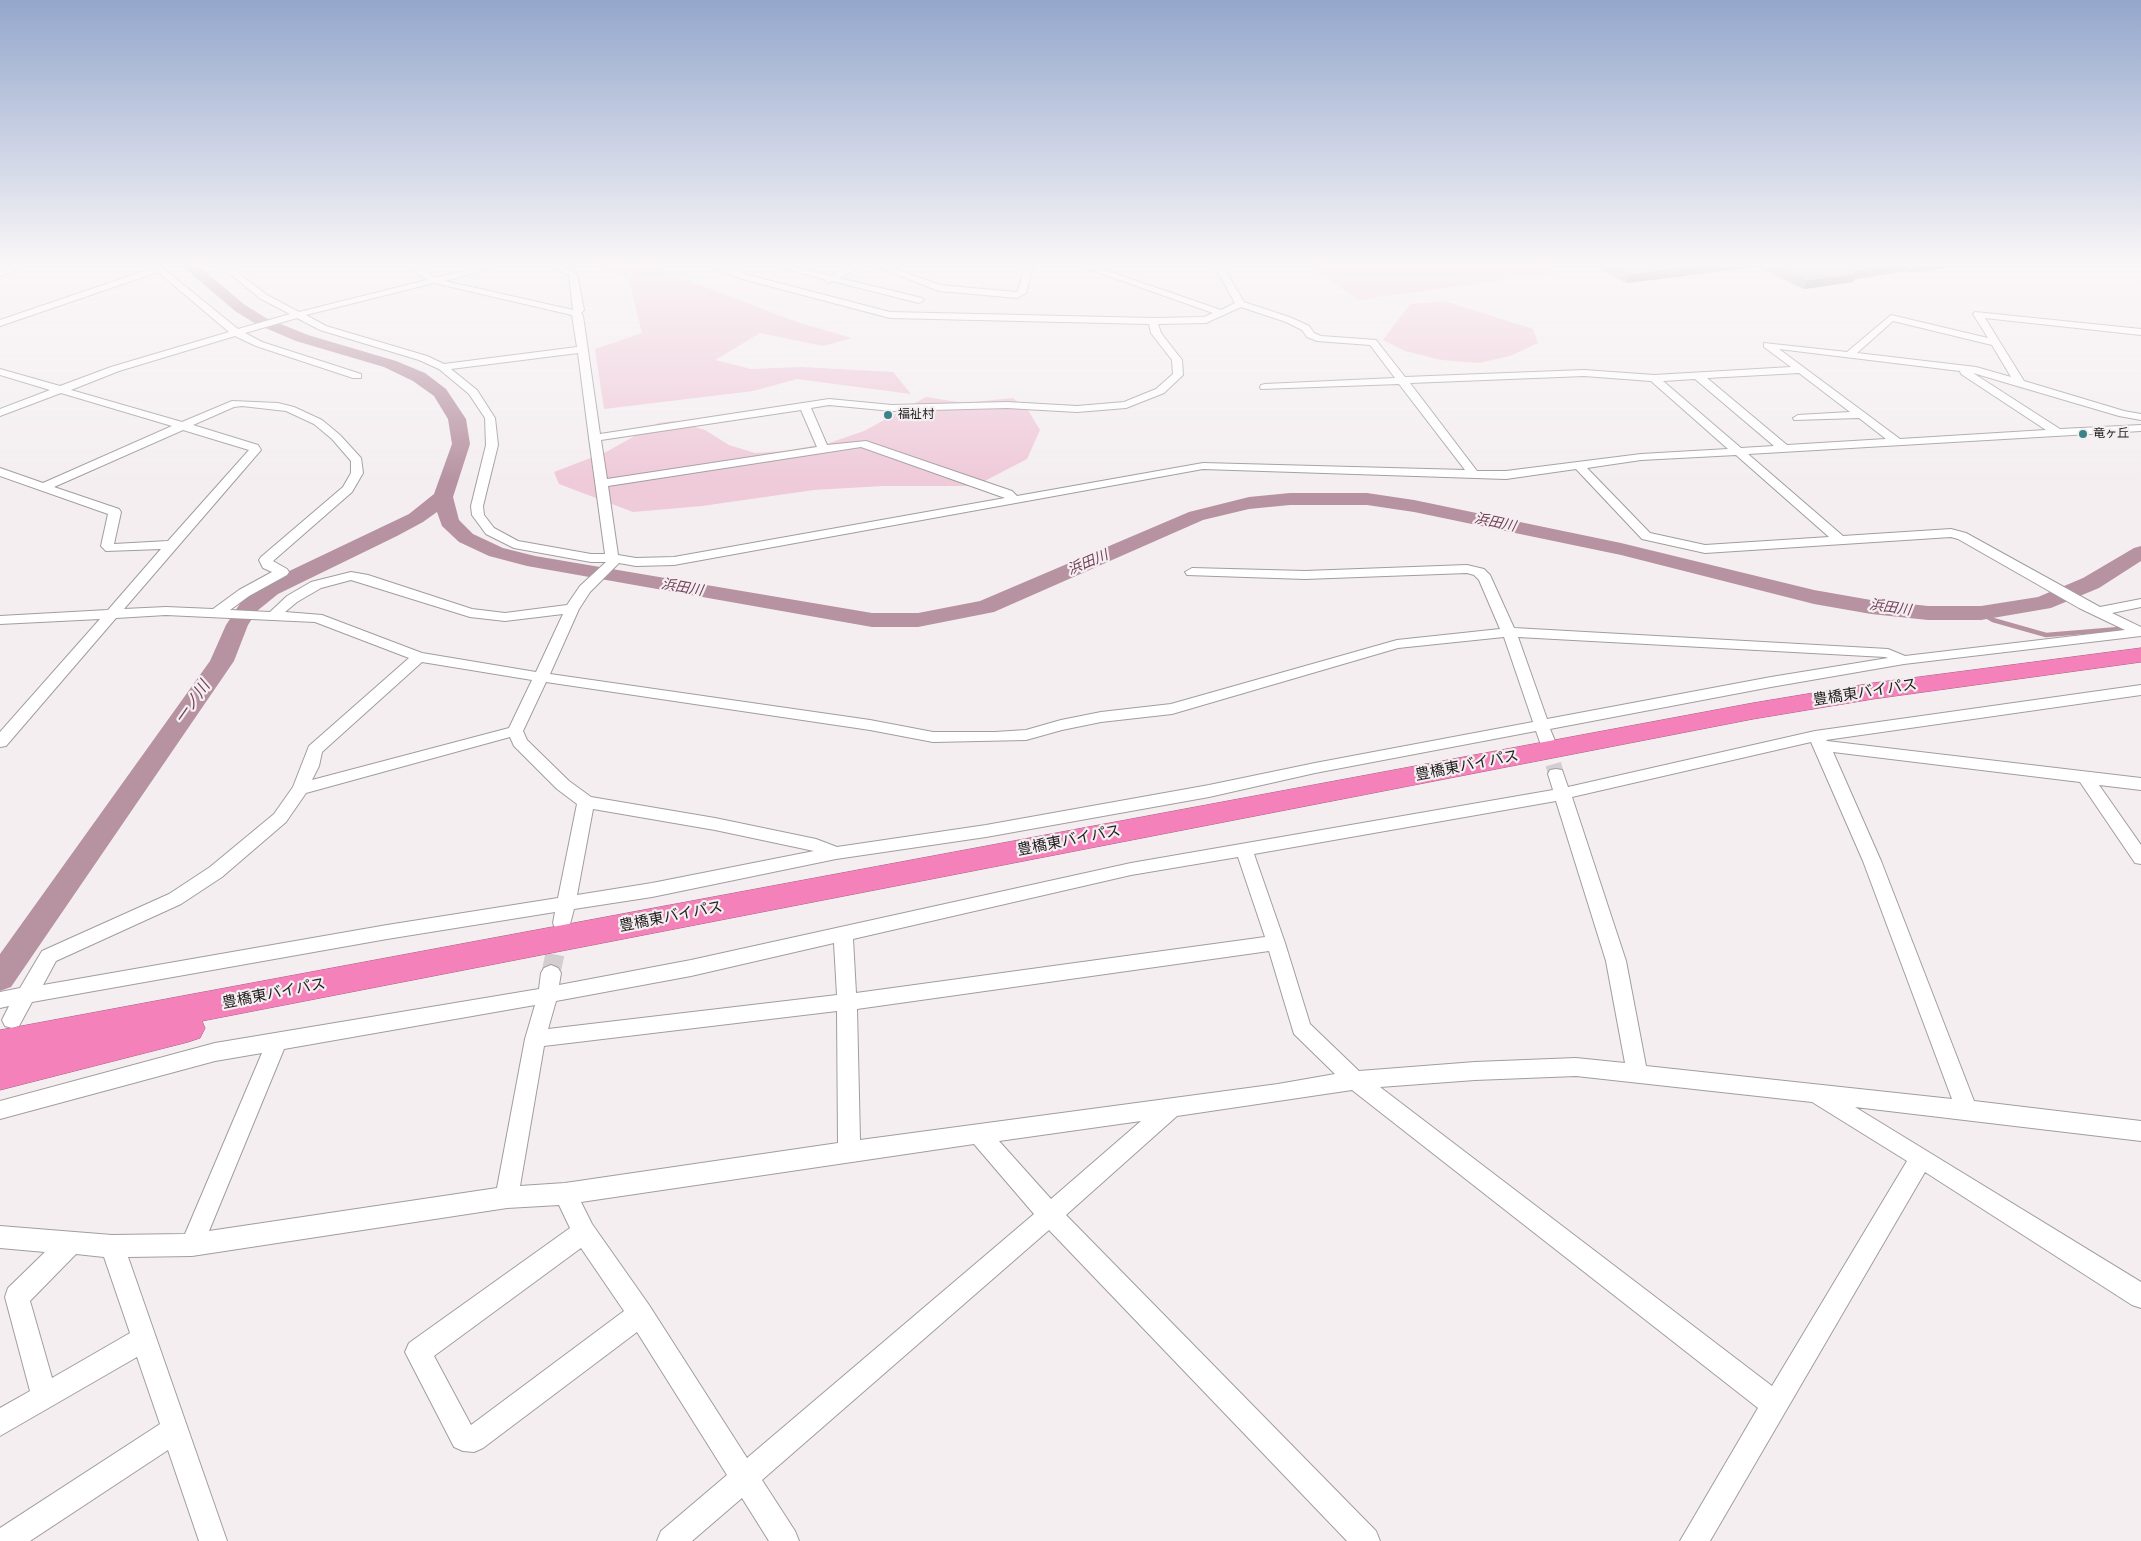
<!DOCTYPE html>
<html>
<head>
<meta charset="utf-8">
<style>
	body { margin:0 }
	canvas { display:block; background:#f4eef0 }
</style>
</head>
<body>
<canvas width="2141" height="1541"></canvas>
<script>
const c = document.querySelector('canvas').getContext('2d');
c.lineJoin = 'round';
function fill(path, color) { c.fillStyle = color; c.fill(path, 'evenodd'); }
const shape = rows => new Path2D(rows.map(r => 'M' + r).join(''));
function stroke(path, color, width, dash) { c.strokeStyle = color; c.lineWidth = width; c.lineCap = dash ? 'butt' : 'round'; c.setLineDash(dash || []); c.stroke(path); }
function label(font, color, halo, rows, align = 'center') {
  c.font = font + ' Signika,"Noto Sans JP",sans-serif'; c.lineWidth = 4.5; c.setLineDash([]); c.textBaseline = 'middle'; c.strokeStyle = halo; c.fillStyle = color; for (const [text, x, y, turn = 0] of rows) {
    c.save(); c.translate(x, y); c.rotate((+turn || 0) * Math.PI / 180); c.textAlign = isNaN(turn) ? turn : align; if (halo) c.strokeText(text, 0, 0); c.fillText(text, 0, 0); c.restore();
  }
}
const green = shape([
	[590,265,647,265,800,323,852,338,823,346,760,333,715,360,751,369,801,367,893,372,911,394,797,379,753,391,604,409,595,349,642,333,628,277],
	[1309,265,1542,265,1556,273,1358,300],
	[1444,301,1533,329,1538,343,1510,356,1479,363,1441,360,1405,351,1383,340,1410,304],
	[926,397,964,403,1013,398,1028,410,1040,430,1027,459,975,486,883,486,814,490,702,506,633,512,559,484,554,472,606,452,658,423,674,421,705,430,729,445,755,453,785,451,829,443,864,431]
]);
const stream = shape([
	[1981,613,1993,620,2046,635,2119,629]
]);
const river = shape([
	[181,265,197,265,245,305,266,318,308,335,396,361,425,373,446,389,466,419,470,444,453,497,459,520,473,534,503,548,535,556,872,613,918,613,980,601,1189,512,1249,497,1290,493,1367,493,1414,500,1621,543,1814,590,1871,600,1928,606,1981,606,2038,597,2083,578,2134,548,2141,546,2141,561,2099,588,2051,608,1981,620,1928,620,1871,614,1814,604,1621,555,1414,512,1367,505,1290,505,1249,509,1203,520,994,612,918,627,872,627,527,566,489,556,459,542,442,526,437,512,423,522,397,536,278,594,257,611,248,625,234,661,11,987,0,991,0,954,210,661,226,625,241,602,262,584,409,514,434,494,452,444,448,419,434,396,413,381,384,367,296,341,256,324,235,311,181,265]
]);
const streetTunnelFar1 = shape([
	[1547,741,1556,774]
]);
const streetTunnel = shape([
	[551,973,560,930]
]);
const street = shape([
	[16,265,29,265,0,276,0,270,16,265],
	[150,265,159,265,238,329,290,314,261,299,219,265,228,265,267,295,299,312,427,280,406,265,416,265,436,278,486,265,501,265,445,281,573,310,569,275,549,265,560,265,577,274,584,310,581,313,583,316,600,434,829,399,892,405,1007,402,1077,406,1124,402,1156,389,1173,374,1172,360,1151,333,1149,324,890,318,746,280,706,265,719,265,752,276,890,312,1153,318,1204,317,1213,313,1077,265,1090,265,1221,310,1235,303,1214,265,1222,265,1244,302,1292,318,1309,326,1314,333,1321,336,1376,340,1405,377,1584,370,1654,375,1791,367,1764,347,1764,343,1847,352,1891,315,1988,338,1973,314,1975,312,2141,329,2141,335,1985,318,2024,381,2124,411,2141,414,2141,420,2119,416,1973,373,2060,429,2141,425,2141,431,1748,454,1843,536,1951,529,1966,533,2100,607,2141,599,2141,607,2112,613,2141,627,2141,636,1904,664,1771,687,1550,729,1555,741,1553,745,1547,746,1541,745,1536,731,1315,773,1209,797,986,837,836,859,652,897,574,909,569,928,562,930,555,928,553,923,555,912,387,939,32,1002,19,1026,12,1028,5,1026,2,1020,9,1006,0,1008,0,992,20,988,42,951,169,894,210,867,274,814,293,787,309,746,409,658,315,622,166,615,116,618,6,746,0,747,0,732,100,619,0,624,0,616,108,610,161,549,106,551,101,546,108,514,0,476,0,468,43,483,172,426,61,393,0,416,0,409,50,390,0,375,0,369,60,386,111,367,229,332,158,272,0,326,0,320,153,268,150,265],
	[434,283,572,315,577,347,444,364,427,356,326,326,306,315,434,283],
	[1241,307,1286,322,1302,330,1307,337,1317,341,1370,345,1395,378,1265,384,1261,385,1260,387,1261,389,1399,384,1465,470,1203,463,1017,496,1012,491,866,441,827,445,811,408,829,405,892,411,1007,408,1077,412,1126,408,1164,393,1183,375,1182,360,1161,333,1158,324,1206,323,1241,307],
	[297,318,320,330,419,360,439,369,469,394,485,418,486,445,471,506,472,515,486,534,514,548,591,562,606,562,580,586,567,605,505,613,472,609,368,575,351,572,311,582,287,596,270,612,230,610,249,596,287,575,289,572,287,569,273,561,352,492,363,473,361,458,340,435,322,420,294,407,278,403,232,401,182,422,71,390,119,371,235,336,256,346,353,378,361,378,361,374,262,342,245,333,297,318],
	[1893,321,1992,345,2011,377,1976,367,1857,353,1893,321],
	[1779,349,1960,371,1961,374,2046,430,1900,439,1779,349],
	[578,353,589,438,605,554,591,554,518,541,494,528,484,515,483,506,498,445,495,418,477,390,451,369,578,353],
	[1799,373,1850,412,1798,415,1793,418,1794,420,1859,418,1886,439,1787,445,1707,378,1799,373],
	[1584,376,1651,381,1728,449,1641,454,1506,471,1477,471,1410,383,1584,376],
	[1695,379,1774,446,1741,448,1663,381,1695,379],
	[242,406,286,411,314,424,332,439,351,461,351,473,343,487,261,557,259,560,263,568,272,572,239,590,213,609,166,607,124,609,261,450,258,445,193,425,234,407,242,406],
	[801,410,817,447,607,479,601,440,801,410],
	[183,430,249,450,168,541,114,544,121,512,119,509,54,487,183,430],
	[861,447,1005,498,674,557,636,558,618,555,608,486,861,447],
	[1736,455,1829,537,1705,545,1650,533,1587,468,1641,460,1736,455],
	[1203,469,1506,479,1576,469,1642,539,1705,553,1951,537,1958,539,2079,608,2125,630,1905,656,1888,649,1514,628,1490,575,1484,569,1467,565,1305,571,1192,568,1185,572,1187,575,1305,579,1467,573,1474,575,1479,580,1500,629,1397,640,1171,704,1101,712,1061,720,1026,730,995,732,933,732,870,720,550,674,579,609,590,592,619,563,636,566,674,565,1203,469],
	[351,580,470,617,505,621,563,614,536,672,422,653,322,615,285,612,297,602,321,588,351,580],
	[1504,637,1533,722,1315,763,1209,785,986,825,837,847,816,839,715,818,591,797,569,781,527,740,523,731,546,682,870,730,933,742,1026,740,1062,730,1101,722,1172,714,1398,648,1504,637],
	[1518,637,1885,657,1888,658,1771,677,1547,719,1518,637],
	[422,662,532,680,509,728,312,780,319,766,322,752,422,662],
	[510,737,514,746,557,789,577,804,558,898,387,925,43,985,56,961,181,904,222,877,286,822,306,793,510,737],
	[593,809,715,830,814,851,652,883,577,895,593,809],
	[772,265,787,265,830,276,853,265,864,265,839,278,922,298,924,300,919,303,832,281,828,283,824,279,772,265],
	[873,265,885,265,940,285,1016,292,1018,291,1025,265,1033,265,1026,293,1017,298,939,291,873,265],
	[2141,685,2141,695,1826,740,1827,741,2141,778,2141,790,2099,785,2141,845,2141,864,2135,863,2080,782,1833,752,1881,861,1974,1101,2141,1121,2141,1141,1855,1107,2141,1282,2141,1308,2132,1305,1925,1172,1710,1541,1680,1541,1758,1408,1352,1090,1177,1116,1066,1215,1376,1531,1380,1541,1347,1541,1049,1230,762,1480,795,1531,799,1541,769,1541,742,1498,692,1541,657,1541,661,1531,727,1475,637,1332,483,1448,474,1452,463,1451,454,1447,405,1352,409,1343,570,1228,559,1205,507,1208,192,1256,128,1257,227,1541,199,1541,168,1450,30,1541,0,1541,0,1528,160,1424,137,1357,0,1436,0,1408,30,1391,5,1297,8,1288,45,1252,0,1248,0,1226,112,1235,185,1234,262,1053,215,1061,0,1119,0,1101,215,1043,539,989,541,973,544,968,551,965,558,968,561,973,559,985,691,960,1131,863,1553,790,1548,774,1550,770,1556,769,1562,770,1568,787,1815,731,2141,685],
	[1811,742,1863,861,1952,1099,1646,1066,1626,961,1572,797,1811,742],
	[1556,801,1606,961,1625,1063,1576,1058,1475,1062,1359,1071,1310,1024,1285,943,1254,854,1556,801],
	[1238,857,1265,937,856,993,853,939,1131,875,1238,857],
	[834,943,837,995,548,1029,556,1001,691,976,834,943],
	[1269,951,1294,1034,1335,1074,1278,1084,860,1140,857,1009,1269,951],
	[535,1005,525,1039,497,1188,209,1231,284,1049,535,1005],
	[837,1011,838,1143,565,1183,520,1186,544,1046,837,1011],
	[1576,1076,1812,1102,1907,1161,1772,1386,1380,1087,1475,1080,1576,1076],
	[1141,1121,1051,1199,999,1141,1141,1121],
	[974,1144,1034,1214,747,1458,649,1305,592,1224,581,1202,974,1144],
	[581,1248,624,1311,471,1425,434,1356,581,1248],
	[76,1254,104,1257,130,1333,52,1378,30,1301,76,1254]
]);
const highway = shape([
	[2141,648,2141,662,1873,699,1753,719,202,1021,205,1028,200,1038,188,1042,0,1090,0,1060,4,1059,0,1060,0,1030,1753,703,1873,683,2141,648]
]);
const wall = shape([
	[1591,265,1965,265,1911,273,1906,271,1855,279,1853,282,1804,289,1757,267,1626,283]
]);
const shadedWall = shape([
	[1710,265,1758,265,1757,267,1626,283,1628,275],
	[1897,265,1909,265,1906,271,1855,279,1853,282,1804,289,1807,281,1852,272],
	[1915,265,1965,265,1911,273]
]);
const building = shape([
	[1610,265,1710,265,1628,275,1610,265],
	[1773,265,1897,265,1852,272,1857,274,1807,281,1773,265]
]);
const markers = [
	[888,415,5,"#3b8388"],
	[2083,434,5,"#3b8388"]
];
const farPoinames = [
	["福祉村",898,415],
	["竜ヶ丘",2093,434]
];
const farWaternames = [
	["浜田川",1495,523,12],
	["浜田川",1088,563,-23],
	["浜田川",682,588,10],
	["浜田川",1890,608,8]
];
const streetNames = [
	["豊橋東バイパス",1865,693,-9],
	["豊橋東バイパス",1467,766,-11],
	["豊橋東バイパス",1069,841,-11],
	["豊橋東バイパス",671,917,-11],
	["豊橋東バイパス",274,994,-11]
];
const waterNames = [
	["一ノ川",193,703,-55]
];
fill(green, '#efcad9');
stroke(stream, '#b793a2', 4.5);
fill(river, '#b793a2');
stroke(streetTunnelFar1, '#d4ced0', 16, [16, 8]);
stroke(streetTunnel, '#d4ced0', 19, [19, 10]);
stroke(street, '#a29d9f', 2);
stroke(highway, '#a95e82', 1);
fill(street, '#fff');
fill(highway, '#f481b9');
fill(wall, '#aaa6a8');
fill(shadedWall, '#8b8788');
fill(building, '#c6c1c3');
stroke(building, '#8b8788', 1);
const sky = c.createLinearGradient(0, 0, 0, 481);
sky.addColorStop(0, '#94a7cc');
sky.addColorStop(0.55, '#faf7f8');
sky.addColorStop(1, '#faf7f800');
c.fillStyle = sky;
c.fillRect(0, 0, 2141, 481);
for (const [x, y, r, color] of markers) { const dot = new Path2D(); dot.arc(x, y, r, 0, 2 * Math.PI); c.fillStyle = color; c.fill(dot); stroke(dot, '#f4eef0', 2); }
label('12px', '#1e1c1d', '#f4eef0', farPoinames, 'left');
label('italic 14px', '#744059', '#f4eef0', farWaternames);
label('15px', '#1e1c1d', '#f4eef0', streetNames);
label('italic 16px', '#744059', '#f4eef0', waterNames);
</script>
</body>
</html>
